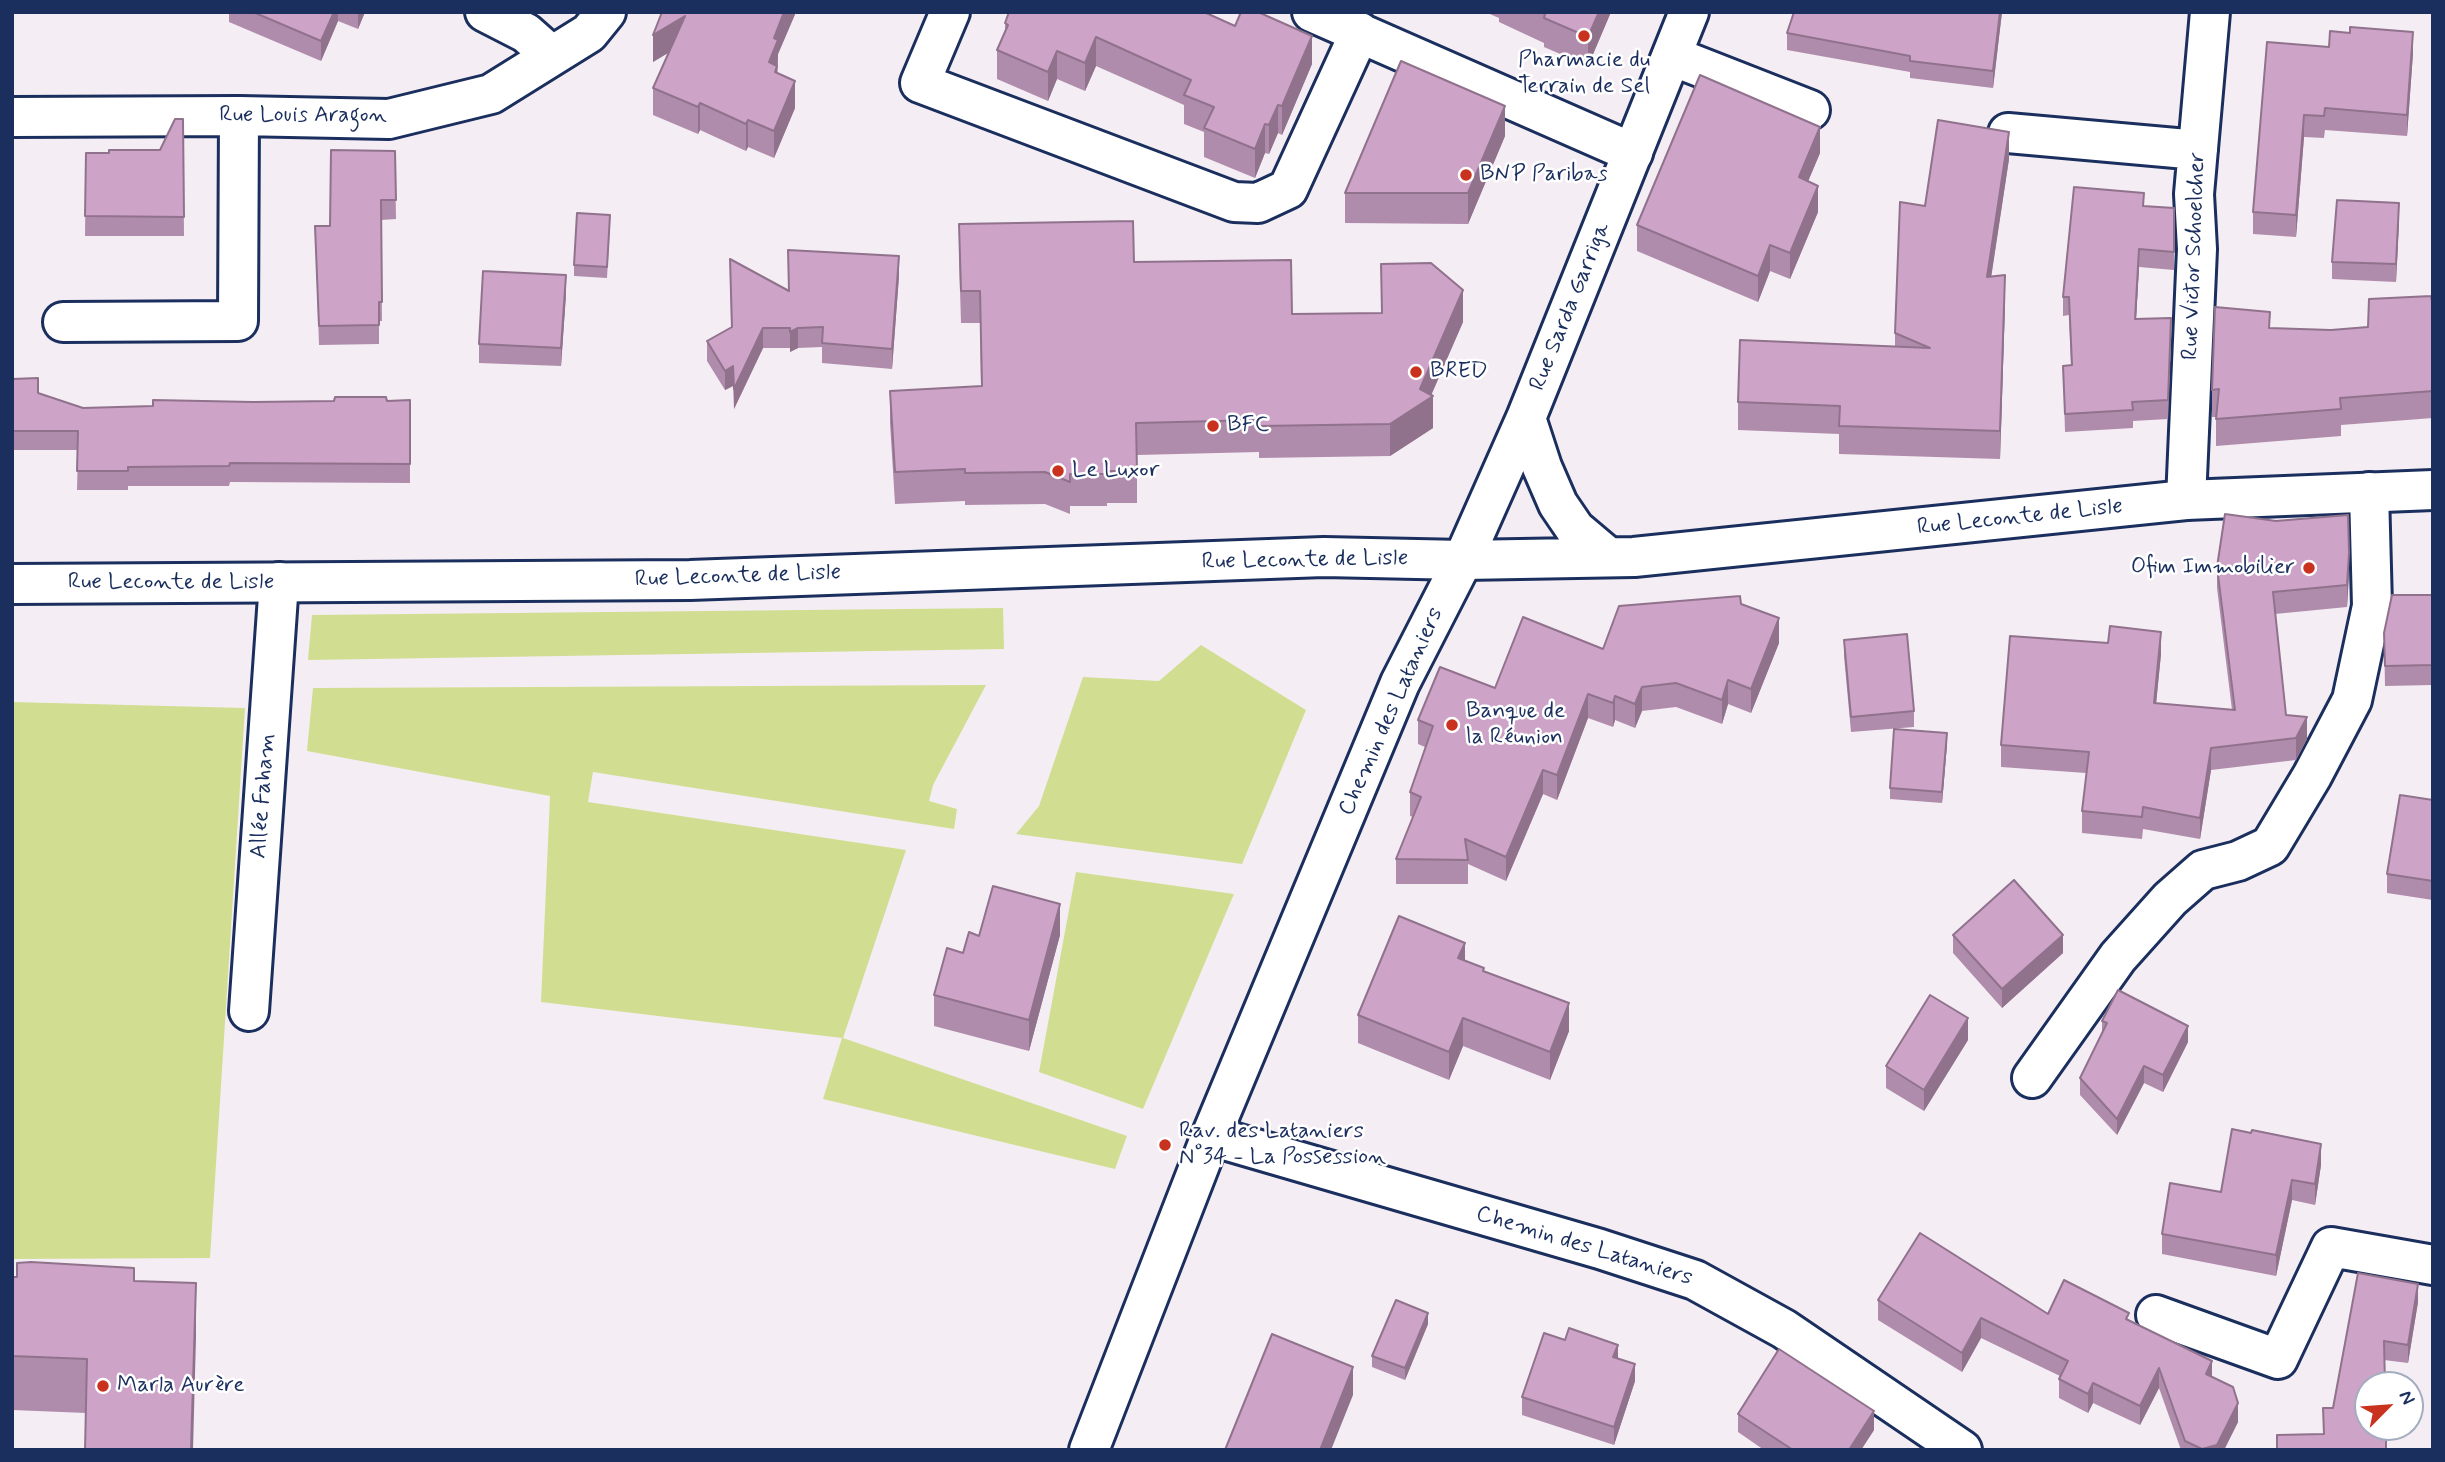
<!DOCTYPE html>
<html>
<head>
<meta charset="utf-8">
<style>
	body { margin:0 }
	#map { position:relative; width:2445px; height:1462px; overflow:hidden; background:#f5edf4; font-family:Mynerve,sans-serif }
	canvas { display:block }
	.frame { position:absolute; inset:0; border:14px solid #1b2f5e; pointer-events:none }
	.north { position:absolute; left:2354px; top:1371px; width:70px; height:70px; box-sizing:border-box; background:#fff; border:2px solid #a4acbf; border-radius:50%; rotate:65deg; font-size:19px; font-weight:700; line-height:28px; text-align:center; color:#1b2f5e }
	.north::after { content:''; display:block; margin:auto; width:24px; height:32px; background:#c8321e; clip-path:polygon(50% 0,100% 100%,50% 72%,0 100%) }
</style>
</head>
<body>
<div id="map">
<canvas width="2445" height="1462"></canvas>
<div class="frame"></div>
<div class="north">N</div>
</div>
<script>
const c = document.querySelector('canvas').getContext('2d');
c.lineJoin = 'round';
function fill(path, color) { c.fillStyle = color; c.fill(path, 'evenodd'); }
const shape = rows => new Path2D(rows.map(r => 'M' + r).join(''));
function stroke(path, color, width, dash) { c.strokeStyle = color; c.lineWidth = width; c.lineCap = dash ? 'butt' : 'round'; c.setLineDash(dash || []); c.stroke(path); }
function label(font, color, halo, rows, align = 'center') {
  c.font = font + ' Mynerve,sans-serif'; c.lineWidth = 5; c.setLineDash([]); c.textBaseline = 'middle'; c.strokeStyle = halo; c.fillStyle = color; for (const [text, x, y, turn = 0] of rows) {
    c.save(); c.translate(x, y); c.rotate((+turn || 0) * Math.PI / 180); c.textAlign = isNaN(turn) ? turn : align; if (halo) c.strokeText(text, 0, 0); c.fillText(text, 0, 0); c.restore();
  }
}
const green = shape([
	[1003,608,1004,649,308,660,312,615],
	[1201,645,1306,710,1242,864,1016,834,1039,806,1083,677,1159,681],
	[986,685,933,785,929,801,957,809,954,829,593,772,588,802,906,850,843,1038,1127,1136,1115,1169,823,1099,842,1038,541,1002,550,796,307,751,313,688],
	[12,702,245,708,210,1258,12,1259],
	[1076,872,1234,894,1143,1109,1039,1072]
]);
const minor = shape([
	[485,12,526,33,552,56],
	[950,12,920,83,1234,202,1258,203,1288,189,1360,32],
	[1312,12,1633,153],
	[1672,56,1810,110],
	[12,117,239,116,389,119,491,94,589,33,606,12],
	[2008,133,2198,150],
	[63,322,238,321,239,116],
	[2186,500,2197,249,2194,194,2210,12],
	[249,1011,279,582],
	[2032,1078,2118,957,2170,899,2203,870,2238,861,2270,846,2312,776,2352,700,2372,606,2369,492],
	[1211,1136,1600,1249,1695,1280,1784,1329,1962,1450],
	[2156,1315,2278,1359,2331,1247,2433,1265],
	[1089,1450,1211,1136,1400,683,1463,560]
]);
const major = shape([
	[1526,418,1542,467,1558,504,1575,529,1607,556],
	[1463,560,1526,418,1689,12],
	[12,584,690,580,1324,557,1463,560,1634,557,2186,500,2433,490]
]);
const wall = shape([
	[229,12,365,12,358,29,338,21,321,61,229,22],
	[662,12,796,12,778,54,777,69,777,73,795,108,774,158,748,147,746,151,700,130,698,134,653,115,653,88,669,52,653,62],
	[1485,12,1611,12,1588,66,1544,47,1544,43,1499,22,1499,18],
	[1794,12,2002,12,1993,88,1910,78,1910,72,1787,50,1787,33],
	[1005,23,1312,64,1282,135,1278,133,1269,154,1265,153,1255,178,1204,157,1204,132,1184,124,1184,105,1096,66,1085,91,1057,79,1048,101,997,79,997,50,1005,33],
	[2267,42,2413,53,2407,136,2325,130,2324,138,2304,137,2296,237,2253,234,2253,212],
	[183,119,184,236,85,236,86,153,160,150],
	[1505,136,1468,224,1345,223,1345,193],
	[395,151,396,219,381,220,382,321,379,321,379,344,319,345,315,226,330,226],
	[1820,153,1808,181,1818,212,1790,279,1770,271,1758,302,1637,251,1637,225],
	[2009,159,1991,276,2005,303,2000,459,1839,454,1839,434,1738,430,1738,402,1895,347,1895,333,1925,206],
	[2174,208,2174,270,2139,267,2136,319,2171,336,2168,419,2133,421,2133,428,2065,432,2063,366,2071,365,2069,315,2063,316,2063,297],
	[2399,220,2396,282,2332,279,2332,262],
	[959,224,1134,262,1292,314,1381,313,1381,264,1463,322,1431,395,1433,428,1390,456,1259,458,1259,452,1137,455,1137,503,1107,503,1107,506,1070,506,1070,514,1045,504,965,505,965,501,895,504,890,423,890,391,981,386,980,323,961,323,959,256],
	[610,226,607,278,574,276,574,265],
	[730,259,789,291,899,276,892,369,822,363,822,347,798,348,790,352,790,348,763,348,734,409,733,386,725,390,707,361,707,341,731,327],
	[566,294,561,366,479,363,479,344],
	[2433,306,2433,418,2341,425,2341,436,2216,446,2216,417,2212,417,2212,390,2270,328,2331,330,2368,327],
	[12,379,38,393,83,408,153,406,253,402,410,400,410,483,230,482,229,486,128,486,128,490,77,490,78,450,12,450],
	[2217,567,2349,574,2347,607,2275,614,2286,715,2307,739,2296,760,2211,770,2200,839,2143,829,2142,839,2082,833,2082,811,2086,773,2001,767,2001,745,2161,654,2156,703,2232,710,2217,588],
	[2433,595,2433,685,2385,686,2384,633],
	[1741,604,1779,643,1751,713,1728,704,1722,724,1676,707,1642,711,1635,728,1615,720,1613,727,1588,718,1557,800,1543,794,1506,881,1468,864,1468,884,1396,884,1396,859,1413,817,1410,816,1410,792,1425,747,1418,744,1418,720,1495,688,1603,649],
	[1844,640,1914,711,1914,727,1851,732,1844,656],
	[1947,744,1942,803,1890,799,1890,788],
	[2433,800,2433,900,2387,893,2387,874],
	[1060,935,1029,1051,934,1026,934,995,963,953,979,936],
	[1953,935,2063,953,2002,1008,1953,953],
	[1465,960,1484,972,1569,1031,1550,1080,1463,1046,1449,1080,1358,1043,1358,1015],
	[2102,1021,2188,1042,2163,1092,2144,1083,2117,1135,2080,1095,2080,1078,2102,1033],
	[1968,1040,1924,1111,1886,1088,1886,1066],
	[2321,1165,2315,1205,2292,1200,2276,1276,2162,1254,2162,1234,2221,1192],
	[2358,1273,2418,1302,2408,1363,2384,1360,2323,1434,2333,1408],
	[12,1277,134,1281,196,1337,86,1413,12,1410],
	[1878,1300,2129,1320,2212,1377,2238,1422,2224,1450,2181,1450,2159,1388,2140,1425,2093,1403,2088,1413,2059,1398,2059,1379,2060,1376,1981,1338,1962,1372,1878,1320],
	[1428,1324,1405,1380,1372,1367,1372,1356],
	[1618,1358,1635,1381,1614,1445,1522,1415,1522,1397],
	[1738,1414,1874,1430,1861,1450,1764,1450,1738,1432]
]);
const shadedWall = shape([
	[334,12,338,12,338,21,321,61,321,41],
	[358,12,365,12,358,29],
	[784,12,796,12,778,54,777,93,769,62,774,38],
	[1599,12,1611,12,1588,66,1588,37],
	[2000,12,2002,12,1993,88,1993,71],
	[685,16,685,43,653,62,653,35],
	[2413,32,2413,53,2407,136,2407,115],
	[1312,36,1312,64,1282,135,1282,106],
	[1096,37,1096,66,1085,91,1085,63],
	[1057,51,1057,79,1048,101,1048,72],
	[795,81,795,108,774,158,774,131],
	[700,103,700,130,698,134,698,107],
	[1278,105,1278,133,1269,154,1269,125],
	[1505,106,1505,136,1468,224,1468,193],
	[2304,115,2304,137,2296,237,2296,215],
	[748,120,748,147,746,151,746,124],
	[1265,124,1265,153,1255,178,1255,149],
	[1820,127,1820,153,1799,203,1799,177],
	[2009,132,2009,159,1987,305,1987,277],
	[1818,186,1818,212,1790,279,1790,253],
	[2399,203,2399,220,2396,282,2396,264],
	[1770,245,1770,271,1758,302,1758,276],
	[2139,249,2139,267,2135,338,2135,319],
	[899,256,899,276,892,369,892,349],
	[566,275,566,294,561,366,561,348],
	[2005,275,2005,303,2000,459,2000,431],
	[1463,290,1463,322,1430,398,1433,396,1433,428,1390,456,1390,424,1420,389],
	[2171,318,2171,336,2168,419,2168,400],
	[763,328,763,348,734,409,734,389],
	[798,328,798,348,790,352,790,332],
	[733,366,733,386,725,390,725,371],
	[2349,553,2349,574,2347,607,2347,585],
	[1779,618,1779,643,1751,713,1751,689],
	[2161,632,2161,654,2154,725,2154,703],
	[1728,680,1728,704,1722,724,1722,700],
	[1642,687,1642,711,1635,728,1635,704],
	[1588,694,1588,718,1557,800,1557,775],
	[1615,696,1615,720,1613,727,1613,703],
	[2307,717,2307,739,2296,760,2296,738],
	[1947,733,1947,744,1942,803,1942,792],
	[2211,748,2211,770,2200,839,2200,818],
	[1543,770,1543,794,1506,881,1506,857],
	[1060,904,1060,935,1029,1051,1029,1020],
	[2063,935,2063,953,2002,1008,2002,989],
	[1465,943,1465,971,1458,958],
	[1569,1003,1569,1031,1550,1080,1550,1052],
	[1463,1018,1463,1046,1449,1080,1449,1052],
	[1968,1018,1968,1040,1924,1111,1924,1090],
	[2188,1026,2188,1042,2163,1092,2163,1075],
	[2144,1066,2144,1083,2117,1135,2117,1119],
	[2321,1144,2321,1165,2315,1205,2315,1184],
	[2292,1180,2292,1200,2276,1276,2276,1255],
	[196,1283,196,1337,193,1450,191,1450],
	[2418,1284,2418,1302,2408,1363,2408,1345],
	[1428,1313,1428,1324,1405,1380,1405,1368],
	[1981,1318,1981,1338,1962,1372,1962,1353],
	[1618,1345,1618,1363,1613,1357],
	[2212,1361,2212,1380,2206,1374],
	[1635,1364,1635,1381,1614,1445,1614,1427],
	[1353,1367,1353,1395,1331,1450,1320,1450],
	[2159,1368,2159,1388,2140,1425,2140,1406],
	[2093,1383,2093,1403,2088,1413,2088,1394],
	[2238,1403,2238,1422,2224,1450,2202,1450],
	[1874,1411,1874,1430,1861,1450,1849,1450]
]);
const building = shape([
	[253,12,334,12,321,41,253,12],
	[662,12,784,12,774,38,778,40,769,62,777,66,775,72,795,81,774,131,748,120,746,124,700,103,698,107,653,88,685,16,653,35,662,12],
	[1009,12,1204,12,1235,26,1241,12,1258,12,1312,36,1282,106,1278,105,1269,125,1265,124,1255,149,1204,128,1214,107,1184,95,1191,80,1096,37,1085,63,1057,51,1048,72,997,50,1008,25,1005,23,1009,12],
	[1541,12,1599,12,1588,37,1544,18,1545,14,1541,12],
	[1794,12,2000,12,1993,71,1910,61,1910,56,1787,33,1794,12],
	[2350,27,2413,32,2407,115,2325,108,2324,116,2304,115,2296,215,2253,212,2267,42,2329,47,2330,31,2350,33,2350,27],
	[1401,61,1505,106,1468,193,1345,193,1401,61],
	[1700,75,1820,127,1799,177,1818,186,1790,253,1770,245,1758,276,1637,225,1700,75],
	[175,119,183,119,184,217,85,216,86,153,109,153,109,150,160,150,175,119],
	[1938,120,2009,132,1987,277,2005,275,2000,431,1839,426,1840,406,1738,402,1740,340,1930,348,1895,333,1900,202,1925,206,1938,120],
	[331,150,395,151,396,200,381,200,382,302,379,302,379,325,319,326,315,226,330,226,331,150],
	[2074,187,2144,193,2143,206,2174,208,2174,252,2139,249,2135,319,2171,318,2168,400,2132,402,2133,410,2065,414,2063,366,2072,365,2069,297,2063,297,2074,187],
	[2337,200,2399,203,2396,264,2332,262,2337,200],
	[577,213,610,215,607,267,574,265,577,213],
	[1133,221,1134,262,1291,260,1292,314,1382,313,1381,264,1431,263,1463,290,1420,389,1433,396,1390,424,1259,426,1259,420,1136,423,1137,471,1107,471,1107,474,1070,474,1070,482,1045,472,965,473,965,469,895,472,890,391,982,386,980,291,961,291,959,224,1133,221],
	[12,228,13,255,13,281,12,281,12,228],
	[788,250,899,256,892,349,822,343,823,327,798,328,790,332,790,328,763,328,734,389,733,366,725,371,707,341,732,327,730,259,789,291,788,250],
	[483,271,566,275,561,348,479,344,483,271],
	[2431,296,2433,306,2433,391,2340,398,2341,409,2216,419,2219,389,2212,390,2215,307,2270,312,2269,328,2331,330,2368,327,2369,299,2431,296],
	[38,378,38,393,83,408,153,406,153,400,253,402,334,401,335,397,386,397,387,401,410,400,410,464,230,463,229,466,128,467,128,471,77,471,78,431,12,431,12,379,38,378],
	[2225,514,2276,521,2348,515,2349,553,2347,585,2273,592,2286,715,2307,717,2296,738,2211,748,2200,818,2143,807,2142,817,2082,811,2089,752,2001,745,2010,636,2108,643,2110,626,2161,632,2154,703,2235,710,2217,567,2225,514],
	[2392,595,2433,595,2433,665,2385,666,2384,633,2392,595],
	[1740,596,1741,604,1779,618,1751,689,1728,680,1722,700,1676,683,1642,687,1635,704,1615,696,1613,703,1588,694,1557,775,1543,770,1506,857,1465,839,1468,860,1396,859,1421,797,1410,792,1433,726,1418,720,1440,667,1495,688,1523,617,1603,649,1619,606,1740,596],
	[1907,634,1914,711,1851,717,1844,640,1907,634],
	[1894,729,1947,733,1942,792,1890,788,1894,729],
	[2400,795,2433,800,2433,881,2387,874,2400,795],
	[2014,880,2063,935,2002,989,1953,935,2014,880],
	[993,886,1060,904,1029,1020,934,995,947,948,963,953,969,932,979,936,993,886],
	[1399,916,1465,943,1458,958,1484,968,1483,971,1569,1003,1550,1052,1463,1018,1449,1052,1358,1015,1399,916],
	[2118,990,2188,1026,2163,1075,2144,1066,2117,1119,2080,1078,2107,1023,2102,1021,2118,990],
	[1930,995,1968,1018,1924,1090,1886,1066,1930,995],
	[2232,1129,2251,1133,2252,1130,2321,1144,2315,1184,2292,1180,2276,1255,2162,1234,2170,1183,2221,1192,2232,1129],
	[1920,1233,2048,1314,2064,1280,2129,1313,2126,1319,2212,1361,2206,1374,2233,1387,2238,1403,2217,1445,2202,1449,2185,1441,2159,1368,2140,1406,2093,1383,2088,1394,2059,1379,2068,1361,1981,1318,1962,1353,1878,1300,1920,1233],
	[31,1262,134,1268,134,1281,196,1283,191,1450,85,1450,87,1359,12,1356,12,1277,17,1277,17,1263,31,1262],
	[2358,1273,2418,1284,2408,1345,2384,1341,2385,1385,2368,1385,2368,1427,2386,1427,2386,1450,2277,1450,2277,1435,2324,1434,2323,1408,2333,1408,2358,1273],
	[1396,1300,1428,1313,1405,1368,1372,1356,1396,1300],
	[1569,1328,1618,1345,1613,1357,1635,1364,1614,1427,1522,1397,1544,1333,1565,1340,1569,1328],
	[1272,1334,1353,1367,1320,1450,1225,1450,1272,1334],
	[1779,1349,1874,1411,1849,1450,1793,1450,1738,1414,1779,1349]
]);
const markers = [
	[1584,36,7,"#c8321e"],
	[1466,175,7,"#c8321e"],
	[1416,372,7,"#c8321e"],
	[1213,426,7,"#c8321e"],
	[1058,471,7,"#c8321e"],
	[2309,568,7,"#c8321e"],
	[1452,725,7,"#c8321e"],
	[1165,1145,7,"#c8321e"],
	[103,1386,7,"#c8321e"]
];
const poiNames = [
	["Pharmacie du",1584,61,"center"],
	["Terrain de Sel",1584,87,"center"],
	["BNP Paribas",1480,175],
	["BRED",1430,372],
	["BFC",1227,426],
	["Le Luxor",1072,471],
	["Ofim Immobilier",2295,568,"right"],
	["Banque de",1466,712],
	["la Réunion",1466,738],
	["Rav. des Lataniers",1179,1132],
	["N°34 - La Possession",1179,1158],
	["Marla Aurère",117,1386]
];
const streetNames = [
	["Rue Louis Aragon",303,116],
	["Rue Victor Schoelcher",2195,256,-88],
	["Rue Sarda Garriga",1571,307,-68],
	["Rue Leconte de Lisle",2020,518,-6],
	["Rue Leconte de Lisle",1305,561,-1],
	["Rue Leconte de Lisle",738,577,-2],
	["Rue Leconte de Lisle",171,583],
	["Chemin des Lataniers",1392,712,-66],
	["Allée Faham",264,796,-86],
	["Chemin des Lataniers",1584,1247,17]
];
fill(green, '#d1de91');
stroke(minor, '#1b2f5e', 44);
stroke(major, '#1b2f5e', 44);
stroke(minor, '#fff', 38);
stroke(major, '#fff', 38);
fill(wall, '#b08cac');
fill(shadedWall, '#90728c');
fill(building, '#cda3c8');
stroke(building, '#90728c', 2);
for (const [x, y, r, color] of markers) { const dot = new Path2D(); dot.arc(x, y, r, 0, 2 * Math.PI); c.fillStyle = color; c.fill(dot); stroke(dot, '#fff', 2.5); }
label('23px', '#1b2f5e', '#fff', poiNames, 'left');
label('23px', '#1b2f5e', '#fff', streetNames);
</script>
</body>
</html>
